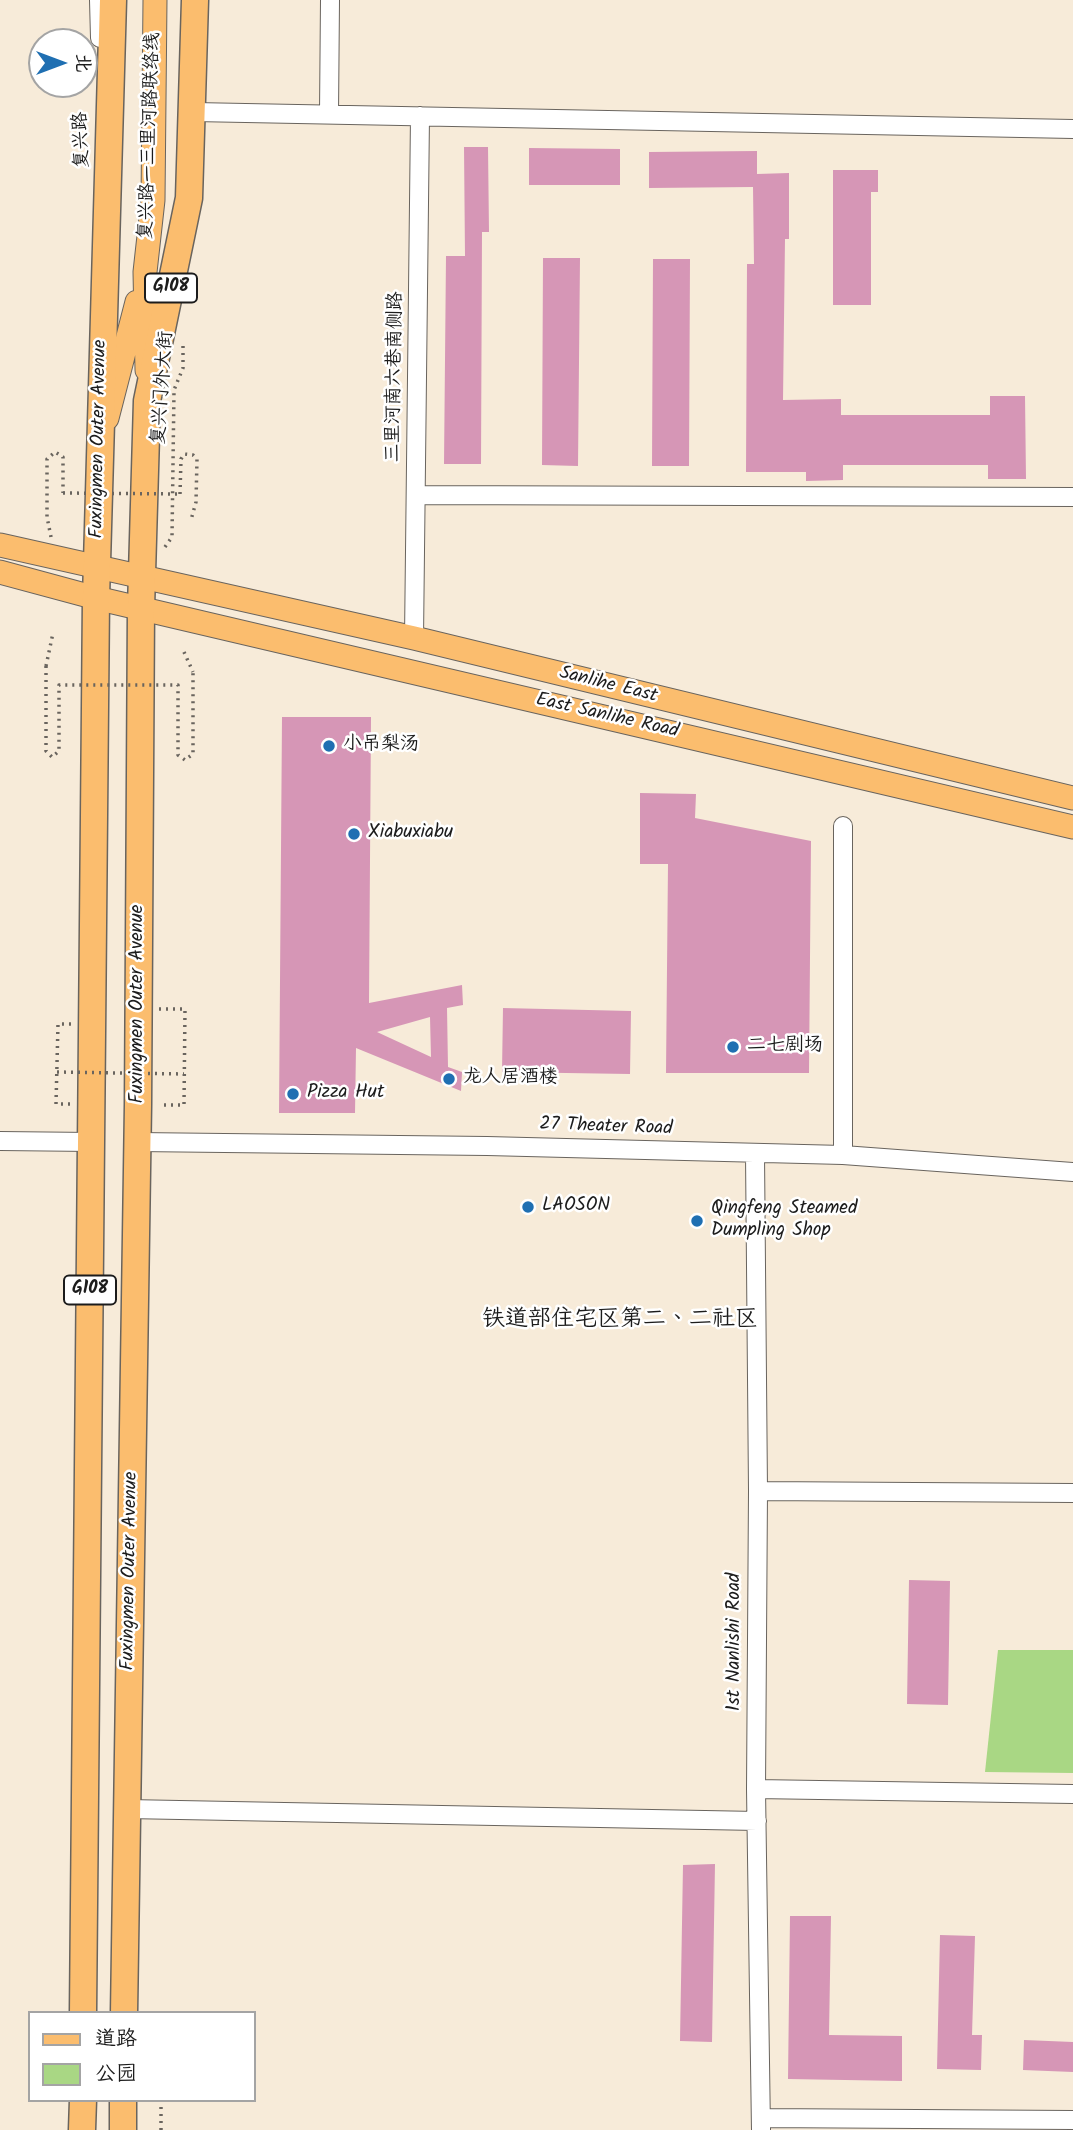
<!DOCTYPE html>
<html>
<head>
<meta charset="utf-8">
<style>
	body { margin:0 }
	#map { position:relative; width:1073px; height:2130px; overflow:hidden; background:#f7ebd9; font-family:Kalam,"LXGW WenKai TC",sans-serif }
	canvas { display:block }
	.legend { position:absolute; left:28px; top:2011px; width:228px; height:91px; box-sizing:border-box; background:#fff; border:2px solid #a4a4a4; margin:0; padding:9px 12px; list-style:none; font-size:21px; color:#1c1c1c }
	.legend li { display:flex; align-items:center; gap:14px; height:35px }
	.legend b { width:35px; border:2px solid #a4a4a4 }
	.north { position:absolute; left:28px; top:28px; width:70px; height:70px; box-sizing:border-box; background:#fff; border:2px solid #a4a4a4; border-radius:50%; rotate:90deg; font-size:19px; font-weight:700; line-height:28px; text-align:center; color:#1c1c1c }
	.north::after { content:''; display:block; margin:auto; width:24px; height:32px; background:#1f6fb2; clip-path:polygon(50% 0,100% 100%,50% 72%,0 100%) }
</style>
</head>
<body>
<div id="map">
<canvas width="1073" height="2130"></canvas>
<ul class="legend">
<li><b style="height:9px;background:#fbbd6e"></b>道路</li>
<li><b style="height:19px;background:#a9d784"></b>公园</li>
</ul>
<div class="north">北</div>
</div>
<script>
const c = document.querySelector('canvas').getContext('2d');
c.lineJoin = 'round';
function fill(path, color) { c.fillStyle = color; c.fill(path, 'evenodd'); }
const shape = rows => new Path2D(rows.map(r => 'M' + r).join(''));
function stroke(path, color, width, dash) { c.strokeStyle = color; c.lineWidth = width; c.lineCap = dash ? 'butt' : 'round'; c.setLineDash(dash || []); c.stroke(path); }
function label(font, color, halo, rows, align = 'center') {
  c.font = font + ' Kalam,"LXGW WenKai TC",sans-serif'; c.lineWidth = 5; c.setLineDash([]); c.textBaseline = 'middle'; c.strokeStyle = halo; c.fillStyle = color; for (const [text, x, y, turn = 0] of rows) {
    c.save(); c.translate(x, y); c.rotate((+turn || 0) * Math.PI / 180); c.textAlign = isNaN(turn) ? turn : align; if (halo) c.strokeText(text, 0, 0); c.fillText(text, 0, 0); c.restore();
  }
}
const green = shape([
	[998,1650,1073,1650,1073,1773,985,1772]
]);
const building = shape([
	[464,147,488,147,489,232,482,232,481,464,444,464,446,256,465,256],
	[529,148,620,149,620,185,529,185],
	[757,151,757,174,789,173,789,239,785,239,783,400,841,399,841,415,990,415,990,396,1025,396,1026,479,988,479,988,465,843,465,843,480,806,481,806,472,746,472,747,264,754,264,753,187,649,188,649,152],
	[833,170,878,170,878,192,871,192,871,305,833,305],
	[543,258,580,258,578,466,542,465],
	[653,259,690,259,689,466,652,466],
	[282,717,371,717,369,1003,462,985,463,1005,447,1008,448,1067,462,1072,461,1091,356,1048,355,1113,279,1113],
	[430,1017,431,1057,377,1032],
	[640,793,696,794,695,818,811,841,809,1073,666,1073,668,864,640,864],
	[503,1008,631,1011,630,1074,502,1072],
	[909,1580,950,1581,948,1705,907,1704],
	[715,1864,712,2042,680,2041,683,1865],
	[790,1916,831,1916,829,2035,902,2036,902,2081,788,2079],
	[940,1935,975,1936,972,2035,982,2035,981,2070,937,2069],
	[1024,2040,1073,2042,1073,2072,1023,2070]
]);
const path = shape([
	[180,494,181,459,184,454,193,455,197,459,196,502,191,520],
	[51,537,47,517,47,459,55,452,63,457,63,493],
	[165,547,172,537,174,390,183,368,183,341],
	[184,652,193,672],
	[46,666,53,633],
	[159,1009,185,1009,184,1105,159,1105],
	[70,1104,56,1104,58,1024,73,1024],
	[161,2130,161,2101]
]);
const minor = shape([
	[99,0,100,38],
	[194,112,1073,129],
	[329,113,330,0],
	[416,495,1073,497],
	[414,638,420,116],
	[0,1141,92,1142],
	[137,1142,487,1146,843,1155,1073,1172],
	[755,1154,758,1491,756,1789,761,2130],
	[843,1155,843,826],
	[758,1491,1073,1493],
	[756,1789,1073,1794],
	[127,1809,757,1821],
	[761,2118,1073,2120]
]);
const major = shape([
	[147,370,145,272,153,200,155,0],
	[107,418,137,302],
	[0,545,414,638,1073,798],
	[0,572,96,598,1073,827]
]);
const highway = shape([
	[83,2013,96,598,113,0],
	[124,2013,138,1105,141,608,147,401,189,198,195,0],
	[123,2100,123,2130],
	[82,2130,83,2100]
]);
const pathBridge = shape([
	[63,493,180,494],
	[46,666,46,751,52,757,59,751,59,685,178,685,178,755,185,760,193,754,193,672],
	[57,1072,184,1074]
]);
const markers = [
	[329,746,7,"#1f6fb2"],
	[354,834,7,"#1f6fb2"],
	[733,1047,7,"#1f6fb2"],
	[449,1079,7,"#1f6fb2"],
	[293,1094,7,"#1f6fb2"],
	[528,1207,7,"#1f6fb2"],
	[697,1221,7,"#1f6fb2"]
];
const shields = [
	[171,288,52],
	[90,1290,52]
];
const shieldNames = [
	["G108",171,288],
	["G108",90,1290]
];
const streetNames = [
	["复兴路—三里河路联络线",151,136,-88],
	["复兴路",83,140,-92],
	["三里河南六巷南侧路",396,377,-89],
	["复兴门外大街",164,388,-86],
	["Fuxingmen Outer Avenue",100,439,-89],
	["Sanlihe East",608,686,14],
	["East Sanlihe Road",607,717,13],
	["Fuxingmen Outer Avenue",139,1004,-90],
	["27 Theater Road",606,1128,2],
	["Fuxingmen Outer Avenue",131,1571,-89],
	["1st Nanlishi Road",736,1642,-90]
];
const poiNames = [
	["小吊梨汤",343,746],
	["Xiabuxiabu",368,834],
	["二七剧场",747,1047],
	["龙人居酒楼",463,1079],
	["Pizza Hut",307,1094],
	["LAOSON",542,1207],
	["Qingfeng Steamed",711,1210],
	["Dumpling Shop",711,1232]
];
const quarterNames = [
	["铁道部住宅区第二、二社区",620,1321]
];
fill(green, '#a9d784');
fill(building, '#d696b6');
stroke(minor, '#69645e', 20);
stroke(major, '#69645e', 25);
stroke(highway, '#69645e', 29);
stroke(path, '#69645e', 3.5, [2, 5]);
stroke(minor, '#fff', 18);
stroke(major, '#fbbd6e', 23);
stroke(highway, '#fbbd6e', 26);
stroke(pathBridge, '#69645e', 3.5, [2, 5]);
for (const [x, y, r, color] of markers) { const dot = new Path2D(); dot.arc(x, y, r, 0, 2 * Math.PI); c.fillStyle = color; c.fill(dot); stroke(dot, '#fff', 2.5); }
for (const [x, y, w] of shields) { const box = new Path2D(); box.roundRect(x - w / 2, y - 14.5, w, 29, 5); c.fillStyle = '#fff'; c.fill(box); stroke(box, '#1c1c1c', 2); }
label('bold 18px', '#1c1c1c', null, shieldNames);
label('19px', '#1c1c1c', '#fff', streetNames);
label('19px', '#1c1c1c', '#fff', poiNames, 'left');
label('23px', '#1c1c1c', '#fff', quarterNames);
</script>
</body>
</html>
